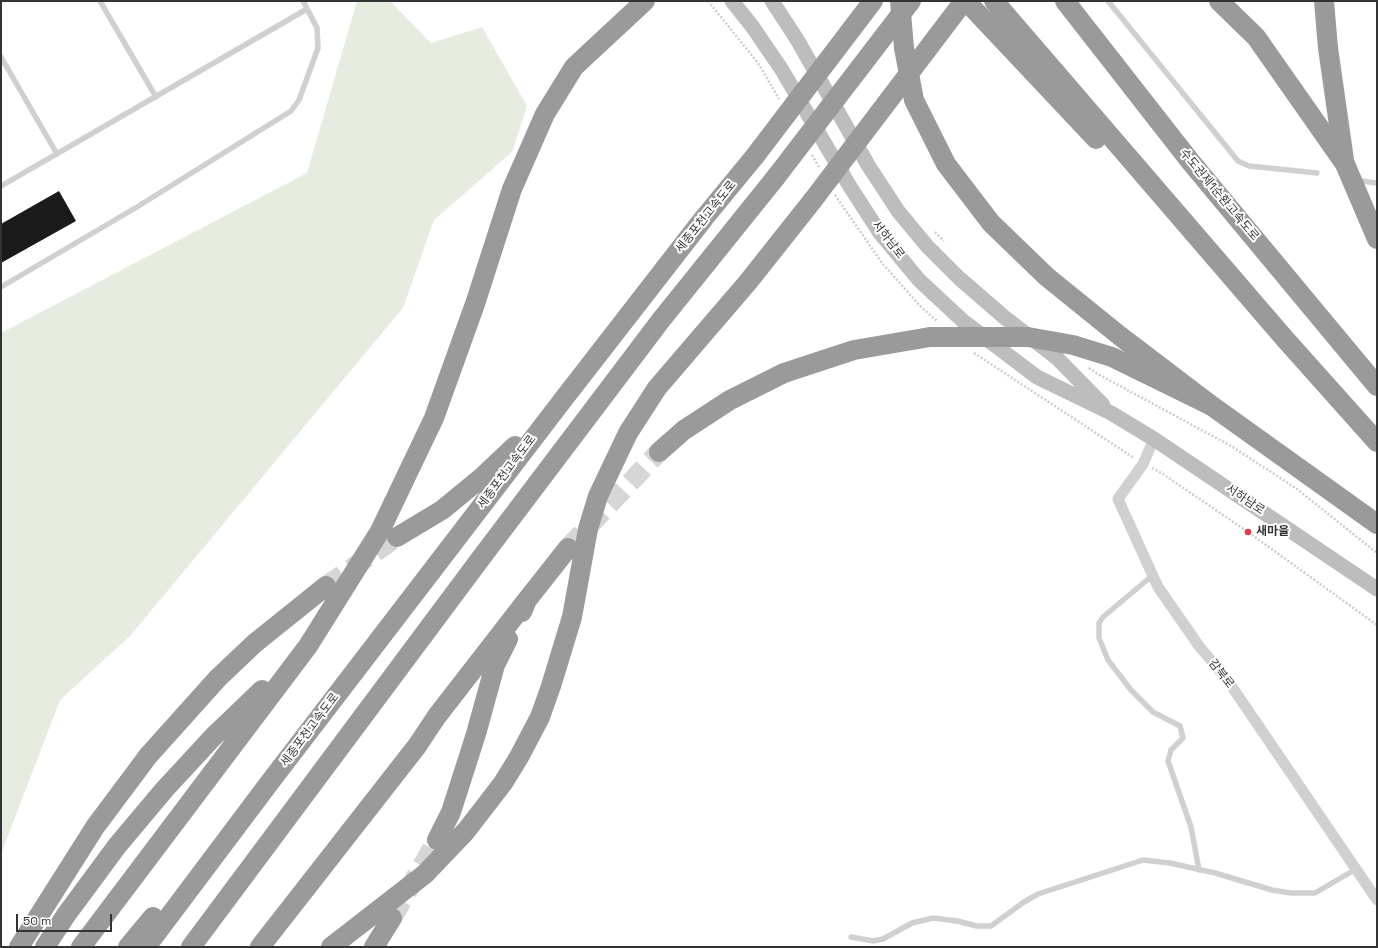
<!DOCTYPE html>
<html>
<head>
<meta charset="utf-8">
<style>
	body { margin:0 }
	#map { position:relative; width:1378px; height:948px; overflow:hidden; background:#fff; font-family:"Space Grotesk",sans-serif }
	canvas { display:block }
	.frame { position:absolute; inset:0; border:2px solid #333; pointer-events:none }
	.scale { position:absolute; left:16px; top:914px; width:96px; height:18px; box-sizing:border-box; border:2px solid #333; border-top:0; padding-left:5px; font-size:12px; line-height:14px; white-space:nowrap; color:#333; -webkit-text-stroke:3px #fff; paint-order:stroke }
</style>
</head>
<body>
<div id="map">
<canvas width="1378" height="948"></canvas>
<div class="frame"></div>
<div class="scale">50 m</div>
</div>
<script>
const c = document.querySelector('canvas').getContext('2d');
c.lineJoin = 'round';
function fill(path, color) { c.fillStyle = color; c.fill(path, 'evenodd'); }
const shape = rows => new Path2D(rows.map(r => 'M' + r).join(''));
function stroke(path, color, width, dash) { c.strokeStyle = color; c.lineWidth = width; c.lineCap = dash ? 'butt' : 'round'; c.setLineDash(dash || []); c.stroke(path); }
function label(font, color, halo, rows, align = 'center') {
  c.font = font + ' "Space Grotesk","Noto Sans KR",sans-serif'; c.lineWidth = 4; c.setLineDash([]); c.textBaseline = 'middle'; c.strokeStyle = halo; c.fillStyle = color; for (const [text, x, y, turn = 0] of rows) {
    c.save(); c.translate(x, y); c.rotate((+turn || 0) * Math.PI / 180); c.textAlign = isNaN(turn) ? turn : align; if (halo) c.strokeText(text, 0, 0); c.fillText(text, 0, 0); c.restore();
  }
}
const green = shape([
	[357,1,390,1,431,43,482,27,527,106,512,152,434,220,403,308,130,636,60,700,1,854,1,333,307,173]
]);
const building = shape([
	[59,191,76,221,1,263,1,224]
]);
const motorwayTunnel = shape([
	[568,548,659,452],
	[326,586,397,537],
	[392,918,437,840]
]);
const path = shape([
	[708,1,758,63,779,99],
	[812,155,819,167],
	[835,195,882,263,921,307,937,321],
	[935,232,944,241],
	[974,353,1134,458],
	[1089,368,1096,373,1231,446,1297,489,1377,553],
	[1152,468,1163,474,1248,532,1377,625]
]);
const service = shape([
	[100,1,156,97],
	[1108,1,1238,161,1249,166,1317,173],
	[1,57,57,154],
	[1362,181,1377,183],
	[1,186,307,9],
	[1,287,137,207,291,111,299,100,318,48,317,28,303,1],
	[1153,575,1103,617,1099,623,1099,638,1108,660,1131,690,1153,712,1180,726,1183,738,1171,750,1168,761,1191,827,1199,870],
	[851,937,873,941,883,939,912,923,933,918,957,921,977,926,991,926,1024,902,1038,894,1143,860,1170,863,1215,873,1272,890,1291,893,1315,893,1356,869]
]);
const minor = shape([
	[1154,439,1143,464,1118,499,1158,587,1199,646,1226,678,1377,900]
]);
const secondary = shape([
	[732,1,752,26,782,70,849,185,880,233,919,280,963,321,1037,377,1111,413,1154,439,1377,589],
	[772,1,798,41,868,165,898,211,927,246,959,278,1004,317,1057,358,1103,405]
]);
const motorway = shape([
	[900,1,904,48,914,100,946,164,991,223,1047,277,1120,336,1212,406,1377,524],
	[966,1,1096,139],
	[994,1,1285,339,1377,442],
	[1065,1,1190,161,1377,386],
	[1219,1,1256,37,1345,164,1377,239],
	[1324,1,1328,48,1344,160],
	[659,452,684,430,730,400,784,373,854,350,930,337],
	[397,537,442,510,481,478,515,446],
	[522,612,527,600,568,548],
	[437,840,451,812,476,734,495,665,508,639],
	[19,947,95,827,148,756,218,678,255,643,326,586],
	[45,947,66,915,117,846,164,790,213,737,262,690],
	[81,947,308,646,380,531,434,418,475,304,512,189,545,114,574,67,645,1],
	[128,947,153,917],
	[146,947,270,782,562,401,704,218,755,156],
	[191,947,481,558,661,320,776,177],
	[260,947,417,746,437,716,527,600],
	[331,947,425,874,466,831,503,783,519,757,540,717,551,686,572,617,588,529,598,496,628,433,657,388,748,282,813,200],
	[374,947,392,918]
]);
const motorwayBridge = shape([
	[755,156,873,1],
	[776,177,911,1],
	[813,200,964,1],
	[930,337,1028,337,1073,345,1112,357,1212,406]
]);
const markers = [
	[1248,532,4,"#e63946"]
];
const streetNames = [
	["수도권제1순환고속도로",1219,195,50],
	["세종포천고속도로",706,217,-51],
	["서하남로",888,240,52],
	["세종포천고속도로",507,472,-53],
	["서하남로",1245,500,34],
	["감북로",1221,674,52],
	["세종포천고속도로",310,730,-53]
];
const poiNames = [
	["새마을",1256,532]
];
fill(green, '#e6ecdf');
fill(building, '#1a1a1a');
stroke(motorwayTunnel, '#d6d6d6', 20, [20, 10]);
stroke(path, '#cdcdcd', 2.5, [2, 2]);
stroke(service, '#d0d0d0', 5.5);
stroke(minor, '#d0d0d0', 11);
stroke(secondary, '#bdbdbd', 15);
stroke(motorway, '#9a9a9a', 20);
stroke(motorwayBridge, '#9a9a9a', 20);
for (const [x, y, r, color] of markers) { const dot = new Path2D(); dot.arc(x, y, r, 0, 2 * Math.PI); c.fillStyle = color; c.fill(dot); stroke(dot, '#fff', 1.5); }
label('12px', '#333', '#fff', streetNames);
label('bold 12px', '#333', '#fff', poiNames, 'left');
</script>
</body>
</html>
